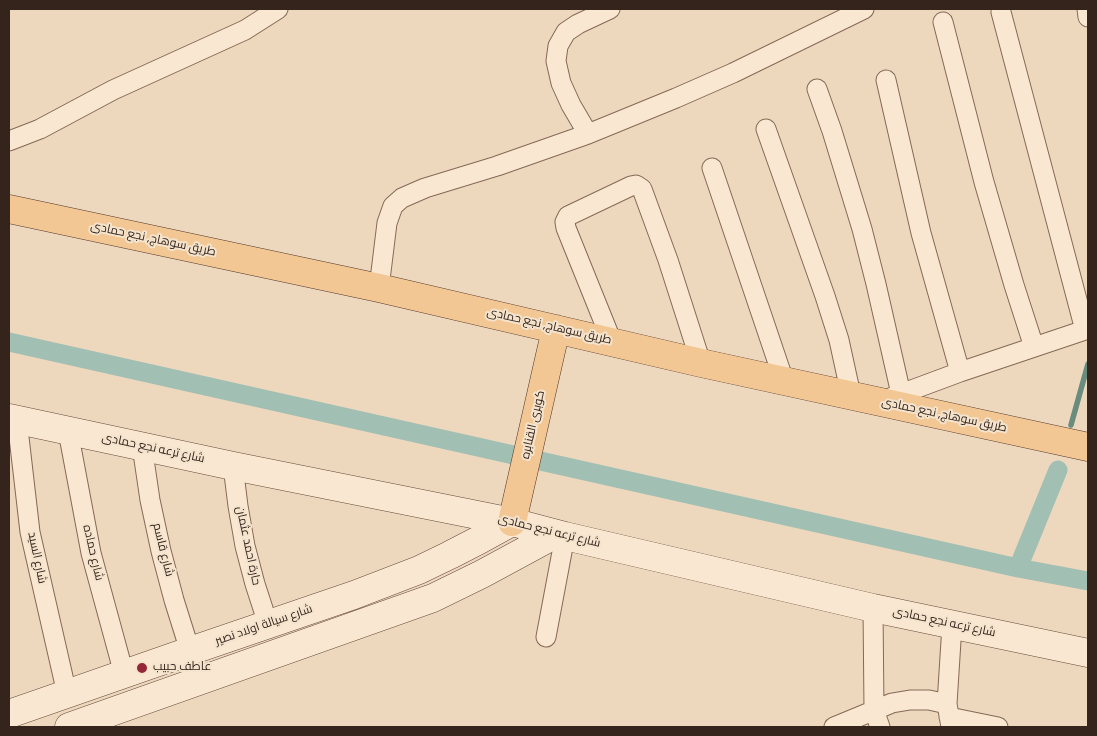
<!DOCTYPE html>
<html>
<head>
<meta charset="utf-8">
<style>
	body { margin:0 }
	#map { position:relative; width:1097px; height:736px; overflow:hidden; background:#edd8be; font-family:Georgia,serif }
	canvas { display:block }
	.frame { position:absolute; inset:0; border:10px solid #35241c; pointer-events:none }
</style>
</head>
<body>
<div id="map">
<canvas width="1097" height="736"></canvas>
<div class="frame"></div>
</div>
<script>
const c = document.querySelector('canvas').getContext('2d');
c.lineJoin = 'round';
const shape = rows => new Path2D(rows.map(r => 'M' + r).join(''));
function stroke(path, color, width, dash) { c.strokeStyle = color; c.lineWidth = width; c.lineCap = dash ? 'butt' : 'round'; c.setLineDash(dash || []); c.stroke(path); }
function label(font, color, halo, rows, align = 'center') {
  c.font = font + ' Georgia,Cairo,serif'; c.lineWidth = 4; c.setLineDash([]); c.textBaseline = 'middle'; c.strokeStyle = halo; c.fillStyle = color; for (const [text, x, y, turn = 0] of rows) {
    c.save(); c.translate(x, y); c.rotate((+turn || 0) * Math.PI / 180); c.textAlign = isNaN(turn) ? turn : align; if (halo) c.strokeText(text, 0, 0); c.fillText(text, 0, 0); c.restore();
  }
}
const stream = shape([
	[1071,425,1088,364]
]);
const canal = shape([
	[9,342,1018,568,1088,581],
	[1018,568,1058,470]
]);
const street = shape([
	[1087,9,1088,17],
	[1001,12,1085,330],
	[943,22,984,182,1014,285,1034,347],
	[886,80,921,233,960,372],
	[817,89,832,131,862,229,876,284,901,394],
	[766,129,825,296,839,340,851,395],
	[588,134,571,105,561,83,556,61,558,46,566,32,578,24,610,9],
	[9,141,40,129,113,90,245,30,278,9],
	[712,168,784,381],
	[379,288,387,223,393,206,402,198,425,188,497,166,588,134,676,98,733,73,864,9],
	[612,342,566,228,565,222,568,216,631,186,636,185,642,189,668,260,701,363],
	[890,398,960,372,1088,329],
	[17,420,30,532,67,694],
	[68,431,91,553,124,674],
	[142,446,150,500,161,551,174,600,190,651],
	[233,466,238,506,245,546,255,584,268,624],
	[873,608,874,710,880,727],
	[546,637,565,536],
	[949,717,998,727],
	[834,727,892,703,910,700,929,700,947,704],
	[951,727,947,704,952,625]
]);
const secondary = shape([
	[9,418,233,466,512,522,565,536,873,608,1088,653],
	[9,714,190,651,354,595,419,570,450,555,481,539,512,522],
	[69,727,433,598,482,574,556,534]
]);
const primary = shape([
	[9,209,379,288,701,363,1088,447],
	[512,522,556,329]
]);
const markers = [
	[142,668,6,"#942738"]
];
const streetNames = [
	["طريق سوهاج, نجع حمادى",153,240,12],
	["طريق سوهاج, نجع حمادى",549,327,13],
	["طريق سوهاج, نجع حمادى",944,416,12],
	["كوبرى القنابره",534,425,-77],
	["شارع ترعه نجع حمادى",153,449,12],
	["شارع ترعه نجع حمادى",549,532,14],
	["حارة احمد عثمان",247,546,78],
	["شارع قاسم",162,550,76],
	["شارع حماده",92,553,77],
	["شارع السيد",36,558,78],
	["شارع ترعه نجع حمادى",944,623,12],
	["شارع سيالة اولاد نصير",264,626,-19]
];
const poiNames = [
	["عاطف حبيب",153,668]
];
stroke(stream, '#698c7e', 5.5);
stroke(canal, '#a1bfb2', 19);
stroke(street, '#856957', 21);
stroke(secondary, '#674a3a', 29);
stroke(primary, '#53382b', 29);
stroke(street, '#f9e7d1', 19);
stroke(secondary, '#f9e7d1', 28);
stroke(primary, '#f2c794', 28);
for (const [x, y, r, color] of markers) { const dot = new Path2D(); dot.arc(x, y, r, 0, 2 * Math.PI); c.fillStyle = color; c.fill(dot); stroke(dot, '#f5e4cd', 2); }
label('12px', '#35241c', '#f5e4cd', streetNames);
label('12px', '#35241c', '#f5e4cd', poiNames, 'left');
</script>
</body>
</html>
